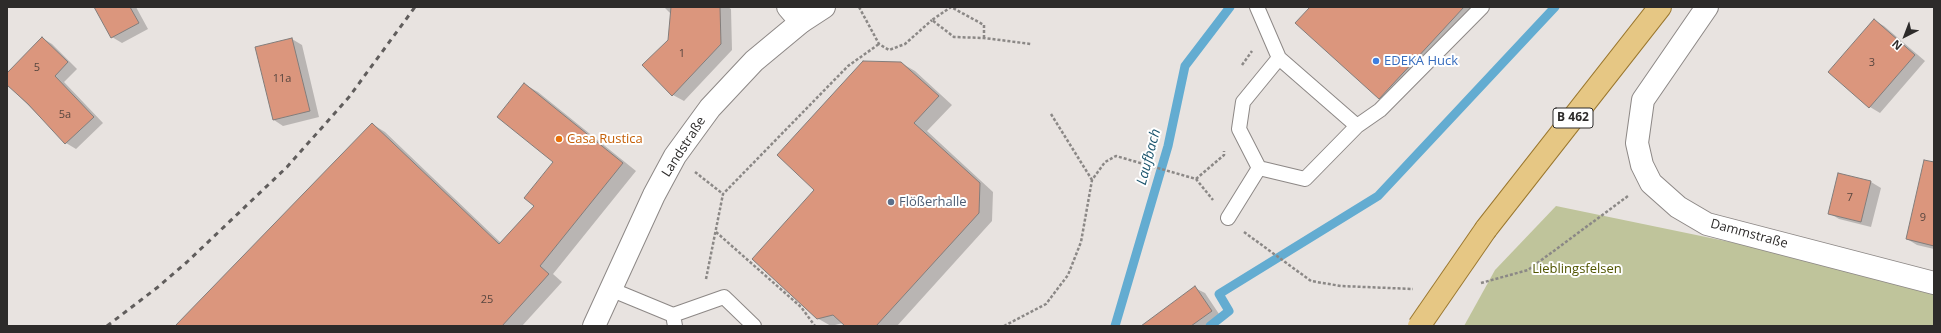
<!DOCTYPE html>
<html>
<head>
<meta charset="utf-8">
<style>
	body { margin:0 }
	#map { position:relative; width:1941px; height:333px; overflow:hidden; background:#e8e3e0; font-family:"Open Sans",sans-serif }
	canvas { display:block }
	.frame { position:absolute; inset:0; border:8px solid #2d2b2a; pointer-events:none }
	.north { position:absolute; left:1885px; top:16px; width:40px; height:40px; -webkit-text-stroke:3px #fff; paint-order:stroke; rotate:222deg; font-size:11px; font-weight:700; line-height:16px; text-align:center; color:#2d2b2a }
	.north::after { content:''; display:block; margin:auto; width:14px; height:18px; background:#2d2b2a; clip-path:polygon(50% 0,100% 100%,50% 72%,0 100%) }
</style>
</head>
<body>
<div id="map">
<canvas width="1941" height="333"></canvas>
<div class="frame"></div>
<div class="north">N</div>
</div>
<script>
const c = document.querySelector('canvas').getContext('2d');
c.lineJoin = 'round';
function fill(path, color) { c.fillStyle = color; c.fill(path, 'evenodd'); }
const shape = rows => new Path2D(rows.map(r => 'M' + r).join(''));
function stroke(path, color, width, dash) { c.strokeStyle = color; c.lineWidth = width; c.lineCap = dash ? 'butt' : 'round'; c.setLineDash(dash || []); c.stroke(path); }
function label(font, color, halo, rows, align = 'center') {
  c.font = font + ' "Open Sans",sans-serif'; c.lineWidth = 4; c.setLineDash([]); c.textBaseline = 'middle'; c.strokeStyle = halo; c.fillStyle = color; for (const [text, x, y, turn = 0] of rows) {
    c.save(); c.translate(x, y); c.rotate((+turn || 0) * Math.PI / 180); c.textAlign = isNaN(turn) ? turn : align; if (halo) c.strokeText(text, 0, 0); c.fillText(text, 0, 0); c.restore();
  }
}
const green = shape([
	[1556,206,1880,273,1934,287,1934,326,1464,326,1495,270]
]);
const shadow = shape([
	[96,7,136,7,148,29,122,43,112,37],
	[664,7,728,7,731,9,732,50,684,101,673,95,672,15],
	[1311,7,1472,7,1385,101,1380,98],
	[1874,20,1884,26,1925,61,1880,113,1870,107],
	[42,38,52,44,77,69,64,82,103,123,76,149,66,143,7,84,7,74],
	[292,39,302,45,319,117,283,126,274,120],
	[901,63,915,71,952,105,927,131,993,192,992,221,897,326,846,326,843,323,831,326,817,318,816,190],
	[524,84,538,92,636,171,553,274,562,282,522,326,177,326,372,124,385,132,501,243,535,205,554,162],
	[1838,174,1871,182,1881,188,1871,227,1839,219,1829,213],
	[1934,198,1934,249,1917,245,1907,239],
	[1195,288,1205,293,1221,317,1208,326,1162,326]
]);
const stream = shape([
	[1115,326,1168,146,1185,66,1230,7],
	[1210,326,1229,311,1219,294,1378,196,1555,7]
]);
const building = shape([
	[94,7,130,7,139,23,111,38,94,7],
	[671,7,720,7,721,44,672,96,642,65,668,40,671,7],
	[1310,7,1464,7,1379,99,1295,23,1310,7],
	[1874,19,1915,55,1869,108,1828,72,1874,19],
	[42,37,68,62,55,76,94,117,65,144,28,104,7,85,7,73,42,37],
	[292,38,310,111,273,120,255,47,292,38],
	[863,61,901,62,939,96,914,123,980,183,979,213,876,326,845,326,833,315,817,319,752,259,814,190,777,155,863,61],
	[524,83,623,163,540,266,549,274,502,326,175,326,372,123,499,244,534,206,524,198,553,162,497,117,524,83],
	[1924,160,1934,162,1934,246,1906,239,1924,160],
	[1838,173,1871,181,1861,222,1828,214,1838,173],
	[1195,286,1212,311,1191,326,1141,326,1195,286]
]);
const path = shape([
	[859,7,879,44,889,50,905,44,932,20],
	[984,38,984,25,951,7,932,20,954,37,984,38,1031,44],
	[1242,65,1252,51],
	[1051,114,1092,180],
	[695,172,723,194],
	[1196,179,1224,155,1224,151],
	[716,232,801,307,815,326],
	[1244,232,1311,281,1341,286,1413,289],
	[706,279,723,194,848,66,879,44],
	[1481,283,1528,270,1628,196],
	[1004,326,1046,304,1068,275,1081,242,1092,180,1105,162,1116,156,1196,179,1213,200]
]);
const service = shape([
	[1257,7,1279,58,1357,126],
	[1259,168,1239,129,1243,102,1279,58],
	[1228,218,1259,168,1305,179,1357,126,1380,110,1482,7],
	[610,289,673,315,675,326],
	[673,315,724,297,754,326]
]);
const minor = shape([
	[788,7,801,22],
	[1707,7,1643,100,1637,143,1642,165,1651,183,1678,207,1707,224,1934,283]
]);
const tertiary = shape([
	[594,326,654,195,675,156,710,108,754,61,801,22,824,7]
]);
const primary = shape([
	[1486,229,1660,7]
]);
const rail = shape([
	[107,326,158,287,187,262,287,167,349,97,415,7]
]);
const primaryBridge = shape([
	[1419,326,1486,229]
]);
const markers = [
	[1376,61,4,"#3f7fe0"],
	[559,139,4,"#e8710a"],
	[891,202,4,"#5c6f8a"]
];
const numberNames = [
	["1",682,54],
	["3",1872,63],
	["5",37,68],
	["11a",282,79],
	["5a",65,115],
	["7",1850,198],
	["9",1923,218],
	["25",487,300]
];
const shields = [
	[1573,118,40]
];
const shieldNames = [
	["B 462",1573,118]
];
const shopNames = [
	["EDEKA Huck",1384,61]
];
const foodNames = [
	["Casa Rustica",567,139]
];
const streetNames = [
	["Landstraße",684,147,-57],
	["Dammstraße",1749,234,15]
];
const serviceNames = [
	["Flößerhalle",899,202]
];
const parkNames = [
	["Lieblingsfelsen",1577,269]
];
const waterNames = [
	["Laufbach",1149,157,-75]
];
fill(green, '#bfc49b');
fill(shadow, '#0003');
stroke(stream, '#63acd1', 9);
fill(building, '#db967d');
stroke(building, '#827d7b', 1);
stroke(service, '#8d8886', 16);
stroke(minor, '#8d8886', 24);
stroke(tertiary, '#8d8886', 24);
stroke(primary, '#9b782f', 24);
stroke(path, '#8b8886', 2.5, [3, 2]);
stroke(service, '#fff', 14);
stroke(minor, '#fff', 22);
stroke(tertiary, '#fff', 22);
stroke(primary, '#e6c784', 22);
stroke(rail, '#605d5c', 3, [5, 5]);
stroke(primaryBridge, '#9b782f', 24, []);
stroke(primaryBridge, '#e6c784', 22);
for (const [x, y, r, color] of markers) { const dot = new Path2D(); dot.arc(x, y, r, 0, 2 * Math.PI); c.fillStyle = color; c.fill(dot); stroke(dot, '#fff', 1.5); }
label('11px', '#58463f', null, numberNames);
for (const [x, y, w] of shields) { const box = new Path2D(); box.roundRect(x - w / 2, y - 10, w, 20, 3); c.fillStyle = '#fff'; c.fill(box); stroke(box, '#2d2b2a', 1); }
label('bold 12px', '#2d2b2a', null, shieldNames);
label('13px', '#366cbe', '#fff', shopNames, 'left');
label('13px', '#c56008', '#fff', foodNames, 'left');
label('13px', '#2d2b2a', '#fff', streetNames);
label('13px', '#4e5e75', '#fff', serviceNames, 'left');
label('13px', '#515500', '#fff', parkNames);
label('italic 14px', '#19536c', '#fff', waterNames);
</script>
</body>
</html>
